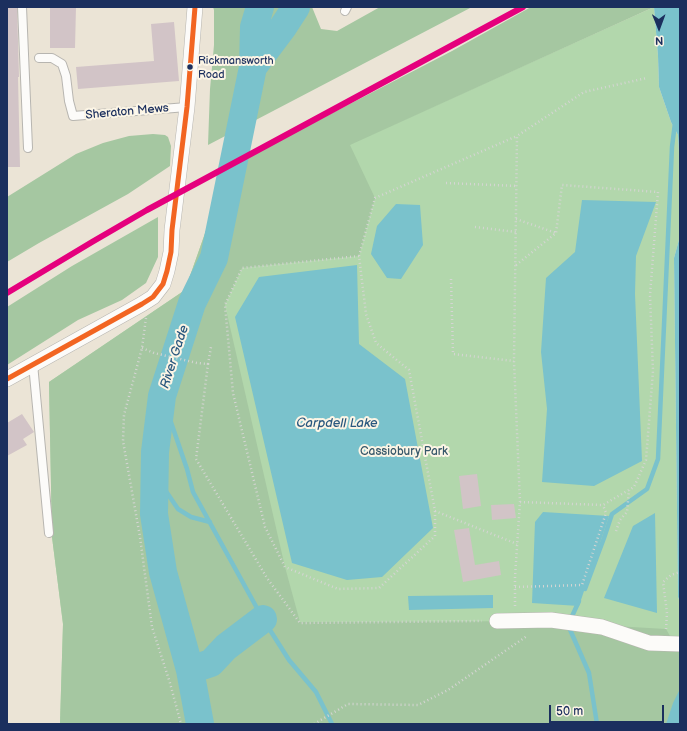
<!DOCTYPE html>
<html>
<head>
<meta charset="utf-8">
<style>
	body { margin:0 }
	#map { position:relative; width:687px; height:731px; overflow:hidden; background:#ebe4d6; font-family:"Balsamiq Sans",sans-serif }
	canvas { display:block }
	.frame { position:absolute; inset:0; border:8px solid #1b2f5e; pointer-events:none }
	.north { position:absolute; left:639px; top:8px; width:40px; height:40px; -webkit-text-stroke:3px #fcf5e5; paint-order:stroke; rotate:179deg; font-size:11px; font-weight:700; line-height:16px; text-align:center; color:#1b2f5e }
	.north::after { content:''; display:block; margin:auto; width:14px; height:18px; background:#1b2f5e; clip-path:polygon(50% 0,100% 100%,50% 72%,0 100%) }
	.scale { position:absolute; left:549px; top:705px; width:115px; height:18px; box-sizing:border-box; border:2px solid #1b2f5e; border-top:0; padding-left:5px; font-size:12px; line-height:14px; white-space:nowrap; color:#1b2f5e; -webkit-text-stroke:3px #fcf5e5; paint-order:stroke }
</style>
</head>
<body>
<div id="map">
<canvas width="687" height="731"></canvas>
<div class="frame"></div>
<div class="north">N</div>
<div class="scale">50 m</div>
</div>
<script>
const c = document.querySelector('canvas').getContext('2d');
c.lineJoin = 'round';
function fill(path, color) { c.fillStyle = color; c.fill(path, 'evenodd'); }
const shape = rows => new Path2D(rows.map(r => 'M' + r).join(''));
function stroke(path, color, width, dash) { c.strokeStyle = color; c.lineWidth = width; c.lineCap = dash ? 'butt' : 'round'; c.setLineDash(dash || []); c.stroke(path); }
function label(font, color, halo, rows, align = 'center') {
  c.font = font + ' "Balsamiq Sans",sans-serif'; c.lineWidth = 4; c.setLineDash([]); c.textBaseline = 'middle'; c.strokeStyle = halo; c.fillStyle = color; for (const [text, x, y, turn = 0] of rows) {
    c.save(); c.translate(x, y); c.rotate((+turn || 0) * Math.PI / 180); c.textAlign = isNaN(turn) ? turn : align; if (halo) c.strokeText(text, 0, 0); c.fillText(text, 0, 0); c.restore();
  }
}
const green = shape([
	[654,7,658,56,659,87,671,122,678,135,680,168,680,236,674,258,678,597,680,602,680,689,60,724,63,624,52,537,49,382,185,290,215,205]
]);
const forest = shape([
	[213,7,312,7,321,29,337,31,380,7,472,7,208,145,210,89,214,45,214,10],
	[531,7,654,7,350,145,375,198,359,256,242,268,225,305,285,567,300,622,558,621,580,624,666,629,674,643,680,647,680,724,60,724,63,624,52,537,49,382,185,290,215,205,229,199,236,163,452,51],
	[153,134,165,135,168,137,171,146,170,166,128,194,39,243,7,262,7,197,76,154,103,143,129,136],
	[158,217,158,257,146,283,122,300,78,320,7,365,7,307,72,266]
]);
const water = shape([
	[654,7,680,7,680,168,678,135,671,122,659,87,658,56],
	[582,200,656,202,636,256,635,294,642,461,594,486,542,482,547,409,541,352,546,278,575,252],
	[396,204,420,205,423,245,401,279,387,278,371,254,377,226],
	[680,236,680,602,678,597,674,258],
	[357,265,359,344,405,379,433,528,382,577,347,580,292,563,235,317,259,277],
	[543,512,609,516,579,606,532,603,535,522],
	[655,513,657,613,604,598,633,526],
	[493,595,493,608,409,610,408,596],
	[680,689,680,724,666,724,673,703]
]);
const stream = shape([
	[162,396,187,469,193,492,263,619,289,660,316,692,332,724],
	[155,475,178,509,191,517,210,522],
	[585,589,604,538,612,514,647,489,658,459,672,147,675,123],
	[579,601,568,625,589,673,597,724]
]);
const river = shape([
	[253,67,254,27,260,7],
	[190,670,211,663,226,647,263,619],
	[200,724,190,670,163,572,154,514,155,452,162,396,192,303,214,258,253,67,283,27,296,7]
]);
const building = shape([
	[7,7,17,7,19,77,18,77,20,167,7,167],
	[50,7,76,7,75,48,50,48],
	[174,22,179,81,78,89,76,67,154,61,151,24],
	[22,414,34,432,23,439,27,445,7,456,7,423],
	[477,474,481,506,463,509,459,476],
	[514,504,516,518,492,520,491,505],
	[469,528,475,565,499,561,501,575,463,582,454,530]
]);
const path = shape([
	[446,183,517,186],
	[516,219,556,233],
	[475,227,516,232],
	[359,256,375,198,517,136],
	[516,265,556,233,562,185,658,192,650,295,653,371,646,460,634,487,603,505,520,502],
	[451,279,453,354,514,361],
	[146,318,142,348,124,415,123,441,140,537,152,627,170,683,181,724],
	[142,348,154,353,197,363,208,364,196,459,267,578,300,623,482,621],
	[208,364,211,347],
	[435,511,435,536,379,588,338,589,285,567,265,527,233,393,225,305,242,268,359,256,366,314,376,343,409,370,435,511,517,544],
	[616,531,620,520,627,512,629,490],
	[515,587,582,585,606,513,603,505],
	[515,606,515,577,520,502,514,361,517,136,584,92,647,78],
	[666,629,667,613,663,582,671,575,680,572],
	[314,724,348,704,418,705,448,690,527,636]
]);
const lane = shape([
	[22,7,28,148],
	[345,11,347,7],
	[39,58,52,58,62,64,66,76,69,101,73,116,187,107],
	[33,364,49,533]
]);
const street = shape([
	[7,379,142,304,153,297,163,284,167,271,171,252,172,230,187,107,195,7],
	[497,621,551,620,602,627,649,643,680,644]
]);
const bus1 = shape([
	[7,379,142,304,153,297,163,284,167,271,171,252,172,230,187,107,195,7]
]);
const metro1 = shape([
	[7,293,92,242,147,210,523,7]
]);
const markers = [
	[190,67,3.5,"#1b2f5e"]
];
const busNames = [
	["Rickmansworth",198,61],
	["Road",198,75]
];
const streetNames = [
	["Sheraton Mews",127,112,-5]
];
const parkNames = [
	["Cassiobury Park",404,452]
];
const waterNames = [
	["River Gade",175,357,-72],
	["Carpdell Lake",337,424]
];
fill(green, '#b2d7ac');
fill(forest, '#a5c7a1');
fill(water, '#7ac2cc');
stroke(stream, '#7ac2cc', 4.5);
stroke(river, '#7ac2cc', 28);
fill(building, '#d2c4c7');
stroke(lane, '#b7b5b0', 10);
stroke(street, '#b7b5b0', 16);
stroke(path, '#d5d5d3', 2.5, [1, 3]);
stroke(lane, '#fcfbf9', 8);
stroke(street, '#fcfbf9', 15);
stroke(bus1, '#f26522', 5);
stroke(metro1, '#e5007d', 6);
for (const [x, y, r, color] of markers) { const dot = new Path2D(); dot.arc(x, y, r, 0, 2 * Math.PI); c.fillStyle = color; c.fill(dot); stroke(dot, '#fcf5e5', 1.5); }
label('11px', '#1b2f5e', '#fcf5e5', busNames, 'left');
label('12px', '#1b2f5e', '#fcf5e5', streetNames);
label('12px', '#355669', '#fcf5e5', parkNames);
label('italic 13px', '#29577e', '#fcf5e5', waterNames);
</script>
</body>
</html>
